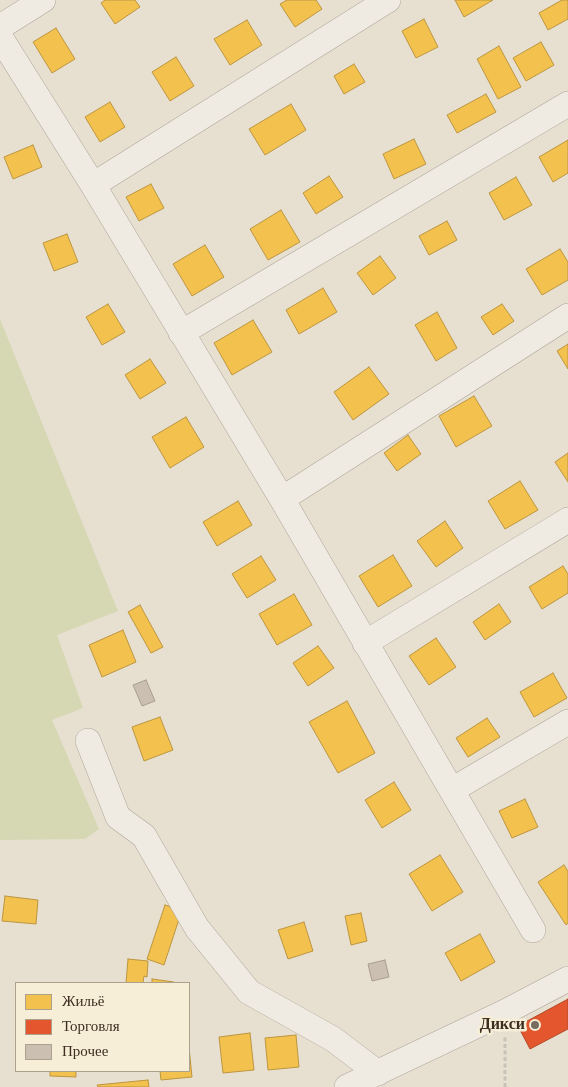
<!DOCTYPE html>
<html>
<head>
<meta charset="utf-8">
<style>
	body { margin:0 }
	#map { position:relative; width:568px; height:1087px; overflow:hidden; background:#e7e0d1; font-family:"Times New Roman",serif }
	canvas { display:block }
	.legend { position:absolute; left:15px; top:982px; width:175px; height:90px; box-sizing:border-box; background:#f7eed8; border:1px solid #ada18e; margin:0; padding:6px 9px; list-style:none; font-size:15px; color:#3d2e20 }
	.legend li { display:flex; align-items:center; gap:10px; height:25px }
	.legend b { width:25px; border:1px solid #ada18e }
</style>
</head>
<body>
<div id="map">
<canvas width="568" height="1087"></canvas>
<ul class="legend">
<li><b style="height:14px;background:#f2c14e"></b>Жильё</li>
<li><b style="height:14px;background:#e4572e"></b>Торговля</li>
<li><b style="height:14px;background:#cbbfb2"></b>Прочее</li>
</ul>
</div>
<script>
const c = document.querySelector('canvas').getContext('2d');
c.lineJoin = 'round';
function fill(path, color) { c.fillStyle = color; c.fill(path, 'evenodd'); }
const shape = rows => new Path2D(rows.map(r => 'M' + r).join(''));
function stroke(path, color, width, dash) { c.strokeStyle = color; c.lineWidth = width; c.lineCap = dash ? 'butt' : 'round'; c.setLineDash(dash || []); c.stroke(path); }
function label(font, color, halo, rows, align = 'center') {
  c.font = font + ' "Times New Roman",serif'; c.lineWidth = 5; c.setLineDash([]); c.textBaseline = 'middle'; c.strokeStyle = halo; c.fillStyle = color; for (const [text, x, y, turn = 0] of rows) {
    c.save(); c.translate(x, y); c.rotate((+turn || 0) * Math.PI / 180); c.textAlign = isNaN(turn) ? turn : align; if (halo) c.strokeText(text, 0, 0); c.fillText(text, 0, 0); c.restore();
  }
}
const green = shape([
	[0,319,118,611,57,635,83,708,52,720,99,829,85,839,0,840]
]);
const homes = shape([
	[105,0,135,0,140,7,115,24,101,3,105,0],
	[287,0,316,0,322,9,295,27,280,4,287,0],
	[455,0,493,0,464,17,455,0],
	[562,0,568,0,568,19,548,30,539,13,562,0],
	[424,19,438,47,416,58,402,31,424,19],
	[247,20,262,45,230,65,214,39,247,20],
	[56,28,75,59,52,73,33,42,56,28],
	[541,42,554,65,526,81,513,58,541,42],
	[499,46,521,87,498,99,477,59,499,46],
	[176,57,194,86,170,101,152,72,176,57],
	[354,64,365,82,344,94,334,76,354,64],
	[486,94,496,112,457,133,447,115,486,94],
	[110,102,125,127,100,142,85,117,110,102],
	[291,104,306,130,265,155,249,129,291,104],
	[414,139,426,164,394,179,383,154,414,139],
	[568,140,568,173,553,182,539,157,568,140],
	[33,145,42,167,13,179,4,157,33,145],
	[329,176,343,197,316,214,303,193,329,176],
	[516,177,532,205,504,220,489,193,516,177],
	[151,184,164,208,139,221,126,197,151,184],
	[281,210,300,242,268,260,250,229,281,210],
	[447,221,457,240,429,255,419,236,447,221],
	[67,234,78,262,54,271,43,243,67,234],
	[205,245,224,277,192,296,173,264,205,245],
	[560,249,568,262,568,280,542,295,526,269,560,249],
	[380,256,396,278,373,295,357,273,380,256],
	[323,288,337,312,299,334,286,310,323,288],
	[108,304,125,332,102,345,86,317,108,304],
	[502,304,514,321,493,335,481,317,502,304],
	[437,312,457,348,436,361,415,325,437,312],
	[253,320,272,352,232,375,214,343,253,320],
	[568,344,568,369,557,351,568,344],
	[150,359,166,383,140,399,125,375,150,359],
	[369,367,389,394,353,420,334,392,369,367],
	[474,396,492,426,456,447,439,416,474,396],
	[186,417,204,447,170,468,152,437,186,417],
	[408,435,421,454,397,471,384,453,408,435],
	[568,453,568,482,555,462,568,453],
	[520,481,538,510,505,529,488,501,520,481],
	[238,501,252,525,217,546,203,522,238,501],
	[445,521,463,548,436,567,417,541,445,521],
	[393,555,412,586,378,607,359,576,393,555],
	[261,556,276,580,247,598,232,574,261,556],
	[563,566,568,574,568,593,542,609,529,587,563,566],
	[294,594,312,625,277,645,259,614,294,594],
	[499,604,511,622,485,640,473,622,499,604],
	[140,605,163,647,151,653,128,612,140,605],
	[123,630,136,662,102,677,89,645,123,630],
	[436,638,456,667,429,685,409,656,436,638],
	[318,646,334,668,308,686,293,663,318,646],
	[553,673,567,698,534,717,520,692,553,673],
	[347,701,375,753,338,773,309,722,347,701],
	[160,717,173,750,144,761,132,727,160,717],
	[487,718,500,737,468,757,456,738,487,718],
	[394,782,411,810,382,828,365,800,394,782],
	[525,799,538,827,512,838,499,811,525,799],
	[440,855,463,892,432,911,409,874,440,855],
	[564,865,568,871,568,923,566,925,538,882,564,865],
	[5,896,38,900,36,924,2,921,5,896],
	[165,905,182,910,164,965,147,959,165,905],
	[361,913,367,941,351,945,345,916,361,913],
	[304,922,313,951,288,959,278,930,304,922],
	[480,934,495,962,461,981,445,953,480,934],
	[128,959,148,961,147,977,144,976,143,983,126,983,128,959],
	[152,979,174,982,174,983,152,983,152,979],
	[250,1033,254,1070,223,1073,219,1037,250,1033],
	[296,1035,299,1067,268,1070,265,1038,296,1035],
	[189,1047,192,1077,161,1080,160,1071,189,1071,189,1047],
	[50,1071,76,1071,76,1077,50,1076,50,1071],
	[148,1080,149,1087,98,1087,97,1085,148,1080]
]);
const shops = shape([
	[568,999,568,1029,530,1049,518,1026,568,999]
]);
const building = shape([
	[146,680,155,701,142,706,133,685,146,680],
	[385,960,389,977,372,981,368,964,385,960]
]);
const path = shape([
	[505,1087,505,1035]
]);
const minor = shape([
	[0,27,43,0],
	[0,37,93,185,282,499,533,930],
	[93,185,388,0],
	[181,333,568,104],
	[282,499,568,316],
	[365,643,568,520],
	[88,741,118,817,144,836,197,928,249,992,333,1039,378,1073],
	[452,790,568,722],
	[347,1087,505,1012,568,979]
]);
const markers = [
	[535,1025,5,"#786c5e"]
];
const poiNames = [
	["Дикси",525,1025]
];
fill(green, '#d6d7b3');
fill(homes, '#f2c14e');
stroke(homes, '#bc9540', 1);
fill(shops, '#e4572e');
stroke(shops, '#b24b2a', 1);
fill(building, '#cbbfb2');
stroke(building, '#a89c90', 1);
stroke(minor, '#ada599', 26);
stroke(path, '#c8c2b9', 3, [4, 2.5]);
stroke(minor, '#efebe3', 25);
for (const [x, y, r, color] of markers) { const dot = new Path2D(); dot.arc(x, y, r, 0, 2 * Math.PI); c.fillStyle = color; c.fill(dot); stroke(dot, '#f7eed8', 2); }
label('bold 16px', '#3d2e20', '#f7eed8', poiNames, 'right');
</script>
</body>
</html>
